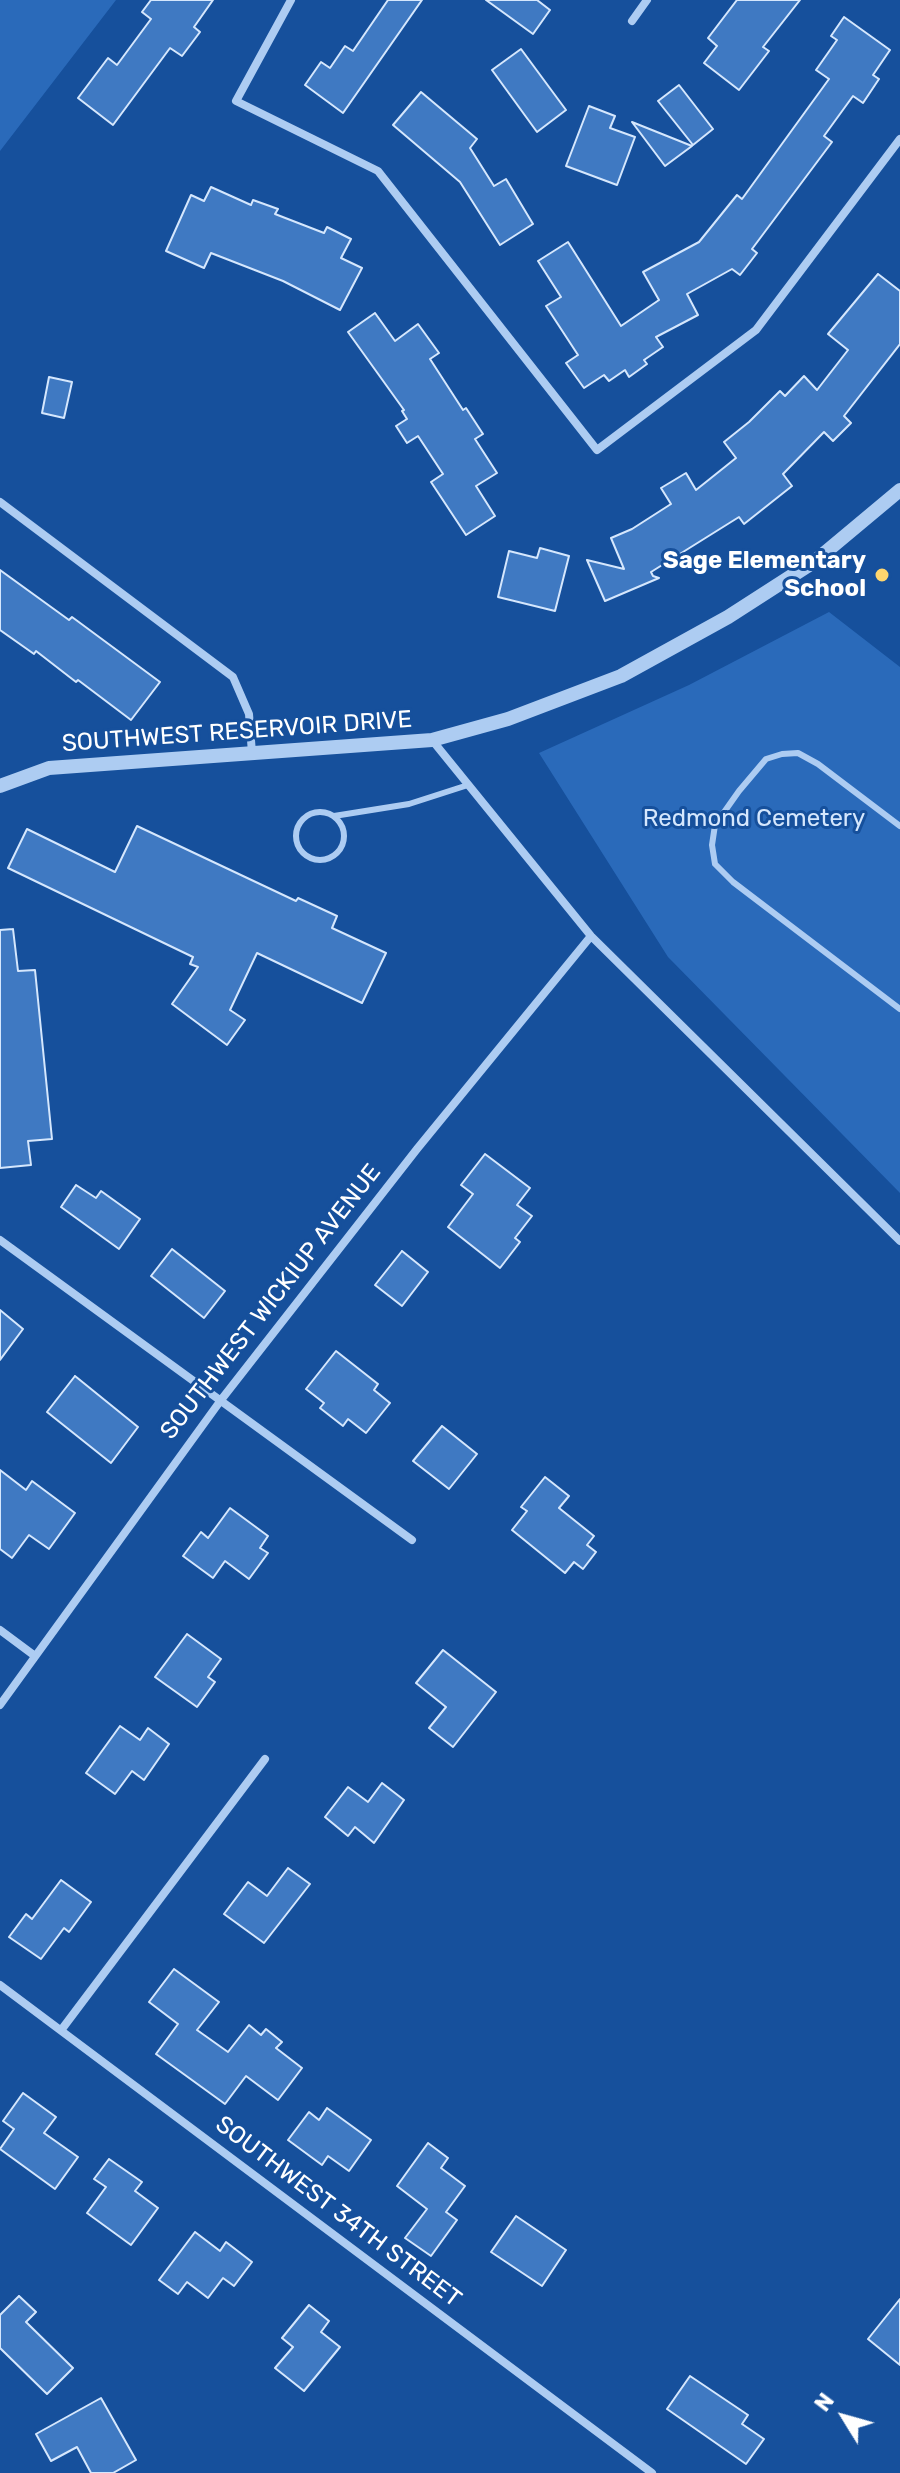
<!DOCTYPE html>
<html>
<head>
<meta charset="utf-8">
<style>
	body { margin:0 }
	#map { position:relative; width:900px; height:2473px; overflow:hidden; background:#16509c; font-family:Rubik,sans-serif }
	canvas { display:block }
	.north { position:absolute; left:804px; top:2377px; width:80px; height:80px; -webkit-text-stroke:6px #16509c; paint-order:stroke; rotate:307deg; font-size:22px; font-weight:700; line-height:32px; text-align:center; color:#fff }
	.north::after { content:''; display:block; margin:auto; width:28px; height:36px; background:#fff; clip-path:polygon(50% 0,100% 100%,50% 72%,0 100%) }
</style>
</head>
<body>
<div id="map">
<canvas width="900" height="2473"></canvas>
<div class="north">N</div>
</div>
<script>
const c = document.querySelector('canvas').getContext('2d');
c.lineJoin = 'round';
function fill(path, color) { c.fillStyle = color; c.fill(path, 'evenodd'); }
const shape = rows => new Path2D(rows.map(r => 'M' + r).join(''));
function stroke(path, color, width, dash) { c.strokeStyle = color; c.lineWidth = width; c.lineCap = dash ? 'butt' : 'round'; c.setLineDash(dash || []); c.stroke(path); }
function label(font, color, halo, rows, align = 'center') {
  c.font = font + ' Rubik,sans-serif'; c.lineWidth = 6; c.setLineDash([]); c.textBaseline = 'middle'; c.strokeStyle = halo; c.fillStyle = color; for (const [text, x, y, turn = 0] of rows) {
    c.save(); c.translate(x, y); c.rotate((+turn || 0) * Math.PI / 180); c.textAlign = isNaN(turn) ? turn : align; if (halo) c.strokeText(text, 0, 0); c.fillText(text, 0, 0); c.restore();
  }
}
const green = shape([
	[0,0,116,0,0,151],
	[829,612,900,667,900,1193,668,957,539,753,689,685]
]);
const building = shape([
	[151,0,213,0,194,27,200,32,182,56,170,48,113,125,78,98,108,58,117,65,151,19,142,12,151,0],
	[388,0,422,0,343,113,305,85,321,62,330,68,345,46,353,51,388,0],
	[486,0,537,0,550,10,533,34,486,0],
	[737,0,800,0,763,47,769,51,739,90,704,63,717,46,708,38,737,0],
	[844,17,890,50,873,75,879,79,863,103,853,96,824,136,832,142,752,249,757,253,740,275,732,269,687,294,698,315,656,337,663,347,644,360,647,364,629,377,625,370,609,381,604,375,584,388,566,363,578,355,546,306,561,297,538,261,568,242,621,326,659,300,643,272,699,242,737,195,742,199,829,79,816,70,837,40,831,36,844,17],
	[521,49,566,110,537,132,492,70,521,49],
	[679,85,713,129,693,145,658,101,679,85],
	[421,92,477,139,470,148,494,186,506,179,533,224,500,245,460,182,393,125,421,92],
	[589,106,615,116,610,128,635,137,617,185,566,166,589,106],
	[632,122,692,146,665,166,632,122],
	[211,187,251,205,253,200,278,209,275,214,324,233,327,227,351,239,341,258,362,268,340,310,283,281,211,253,204,268,166,251,191,195,204,201,211,187],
	[878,274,900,291,900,344,844,416,851,423,833,441,824,432,783,474,792,486,744,524,739,517,651,572,653,576,659,578,605,601,587,560,624,569,611,538,632,529,671,504,661,488,686,473,696,490,736,458,724,442,749,422,780,391,785,396,804,376,817,390,848,350,828,334,878,274],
	[375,313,395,341,418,324,439,353,430,359,463,410,466,408,483,434,475,439,497,473,476,486,495,516,466,535,431,482,443,474,418,436,407,443,396,426,407,419,402,411,404,410,348,332,375,313],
	[49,377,72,382,64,418,42,413,49,377],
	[540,548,569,556,555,611,498,597,509,551,537,558,540,548],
	[0,570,69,620,72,617,160,682,131,720,78,680,76,682,36,651,34,654,0,630,0,570],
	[137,826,296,901,298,898,337,916,332,928,386,953,362,1003,257,953,230,1010,245,1020,227,1045,172,1004,198,967,190,964,193,957,8,868,27,829,115,872,137,826],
	[13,929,18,971,35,970,52,1139,28,1141,31,1165,0,1168,0,930,13,929],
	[485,1154,530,1188,517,1205,532,1216,515,1238,520,1242,500,1268,448,1227,473,1194,461,1185,485,1154],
	[76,1185,96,1198,101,1191,140,1219,119,1249,61,1207,76,1185],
	[172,1249,225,1291,204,1318,151,1276,172,1249],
	[402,1251,428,1272,402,1306,375,1285,402,1251],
	[0,1310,23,1329,0,1360,0,1310],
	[336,1351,378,1384,374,1390,390,1403,366,1433,348,1419,343,1426,320,1408,324,1403,306,1389,336,1351],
	[75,1376,138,1427,111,1463,47,1412,75,1376],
	[442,1426,477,1454,449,1489,413,1461,442,1426],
	[0,1470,26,1490,32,1481,75,1513,49,1549,29,1535,12,1558,0,1549,0,1470],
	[545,1477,569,1496,559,1508,594,1536,587,1545,596,1552,583,1569,574,1562,565,1573,512,1530,527,1511,521,1507,545,1477],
	[230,1508,268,1536,260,1548,268,1553,249,1579,225,1561,213,1578,183,1556,201,1532,208,1538,230,1508],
	[187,1634,221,1659,208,1677,215,1682,197,1707,155,1677,187,1634],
	[443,1650,496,1692,453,1747,429,1728,446,1707,416,1683,443,1650],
	[120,1726,140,1740,148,1728,169,1744,144,1780,132,1771,115,1794,86,1773,120,1726],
	[382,1783,404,1800,374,1843,355,1827,348,1836,325,1817,348,1787,368,1802,382,1783],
	[288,1868,310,1884,264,1943,224,1914,248,1882,267,1896,288,1868],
	[61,1880,91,1902,69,1932,64,1928,41,1959,9,1937,26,1914,32,1919,61,1880],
	[174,1969,219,2002,197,2030,228,2052,249,2025,261,2035,266,2029,282,2042,276,2048,302,2068,278,2100,246,2076,225,2104,156,2054,178,2024,149,2002,174,1969],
	[23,2093,56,2117,44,2133,78,2157,55,2189,0,2149,14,2129,3,2121,23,2093],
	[327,2108,371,2140,349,2171,328,2156,322,2165,288,2140,309,2112,319,2120,327,2108],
	[428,2143,448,2158,441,2168,465,2186,446,2212,457,2220,431,2256,405,2238,427,2209,397,2186,428,2143],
	[109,2159,142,2182,135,2191,158,2208,131,2245,87,2213,106,2187,94,2179,109,2159],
	[516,2216,566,2250,542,2286,491,2252,516,2216],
	[195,2232,220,2251,226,2242,252,2262,234,2286,223,2278,208,2298,187,2282,178,2294,159,2280,195,2232],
	[19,2296,36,2312,26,2322,73,2368,47,2394,0,2348,0,2315,19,2296],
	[900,2299,900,2365,868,2339,900,2299],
	[309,2305,329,2321,321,2332,340,2347,304,2391,275,2368,293,2347,282,2338,309,2305],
	[690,2376,748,2415,742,2424,764,2439,746,2464,667,2409,690,2376],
	[101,2398,136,2460,113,2473,91,2473,77,2447,51,2461,36,2434,101,2398]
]);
const service = shape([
	'296 836a24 24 0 1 1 48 0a24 24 0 1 1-48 0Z',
	[334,816,409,804,468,785],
	[900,826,818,764,798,753,782,754,766,759,739,791,715,825,712,845,715,864,733,882,900,1009]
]);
const minor = shape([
	[291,0,236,101,378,171,597,450,756,330,900,139],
	[632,21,647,0],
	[0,502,233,677,249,714,252,753],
	[432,740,591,936,900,1241],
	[0,1240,412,1540],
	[0,1630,35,1656],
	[0,1705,221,1400,417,1149,591,936],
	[0,1985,652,2473],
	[62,2029,265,1759]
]);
const tertiary = shape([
	[0,786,49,768,432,740,508,719,621,676,728,617,815,561,900,490]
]);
const markers = [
	[882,575,8,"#ffd66e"]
];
const poiNames = [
	["Sage Elementary",866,561],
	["School",866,589]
];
const streetNames = [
	["SOUTHWEST RESERVOIR DRIVE",237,732,-4],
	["SOUTHWEST WICKIUP AVENUE",271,1302,-52],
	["SOUTHWEST 34TH STREET",338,2212,37]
];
const parkNames = [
	["Redmond Cemetery",754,819]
];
fill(green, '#2a6aba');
fill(building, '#3f79c2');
stroke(building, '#d5e7fd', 2);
stroke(service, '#adccf2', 6);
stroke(minor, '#adccf2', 8);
stroke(tertiary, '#adccf2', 14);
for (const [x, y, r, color] of markers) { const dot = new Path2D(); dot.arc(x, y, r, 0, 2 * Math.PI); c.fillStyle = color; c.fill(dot); stroke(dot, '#16509c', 3); }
label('bold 24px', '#fff', '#16509c', poiNames, 'right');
label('24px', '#fff', '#16509c', streetNames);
label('24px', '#d5e7fd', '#16509c', parkNames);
</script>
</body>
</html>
